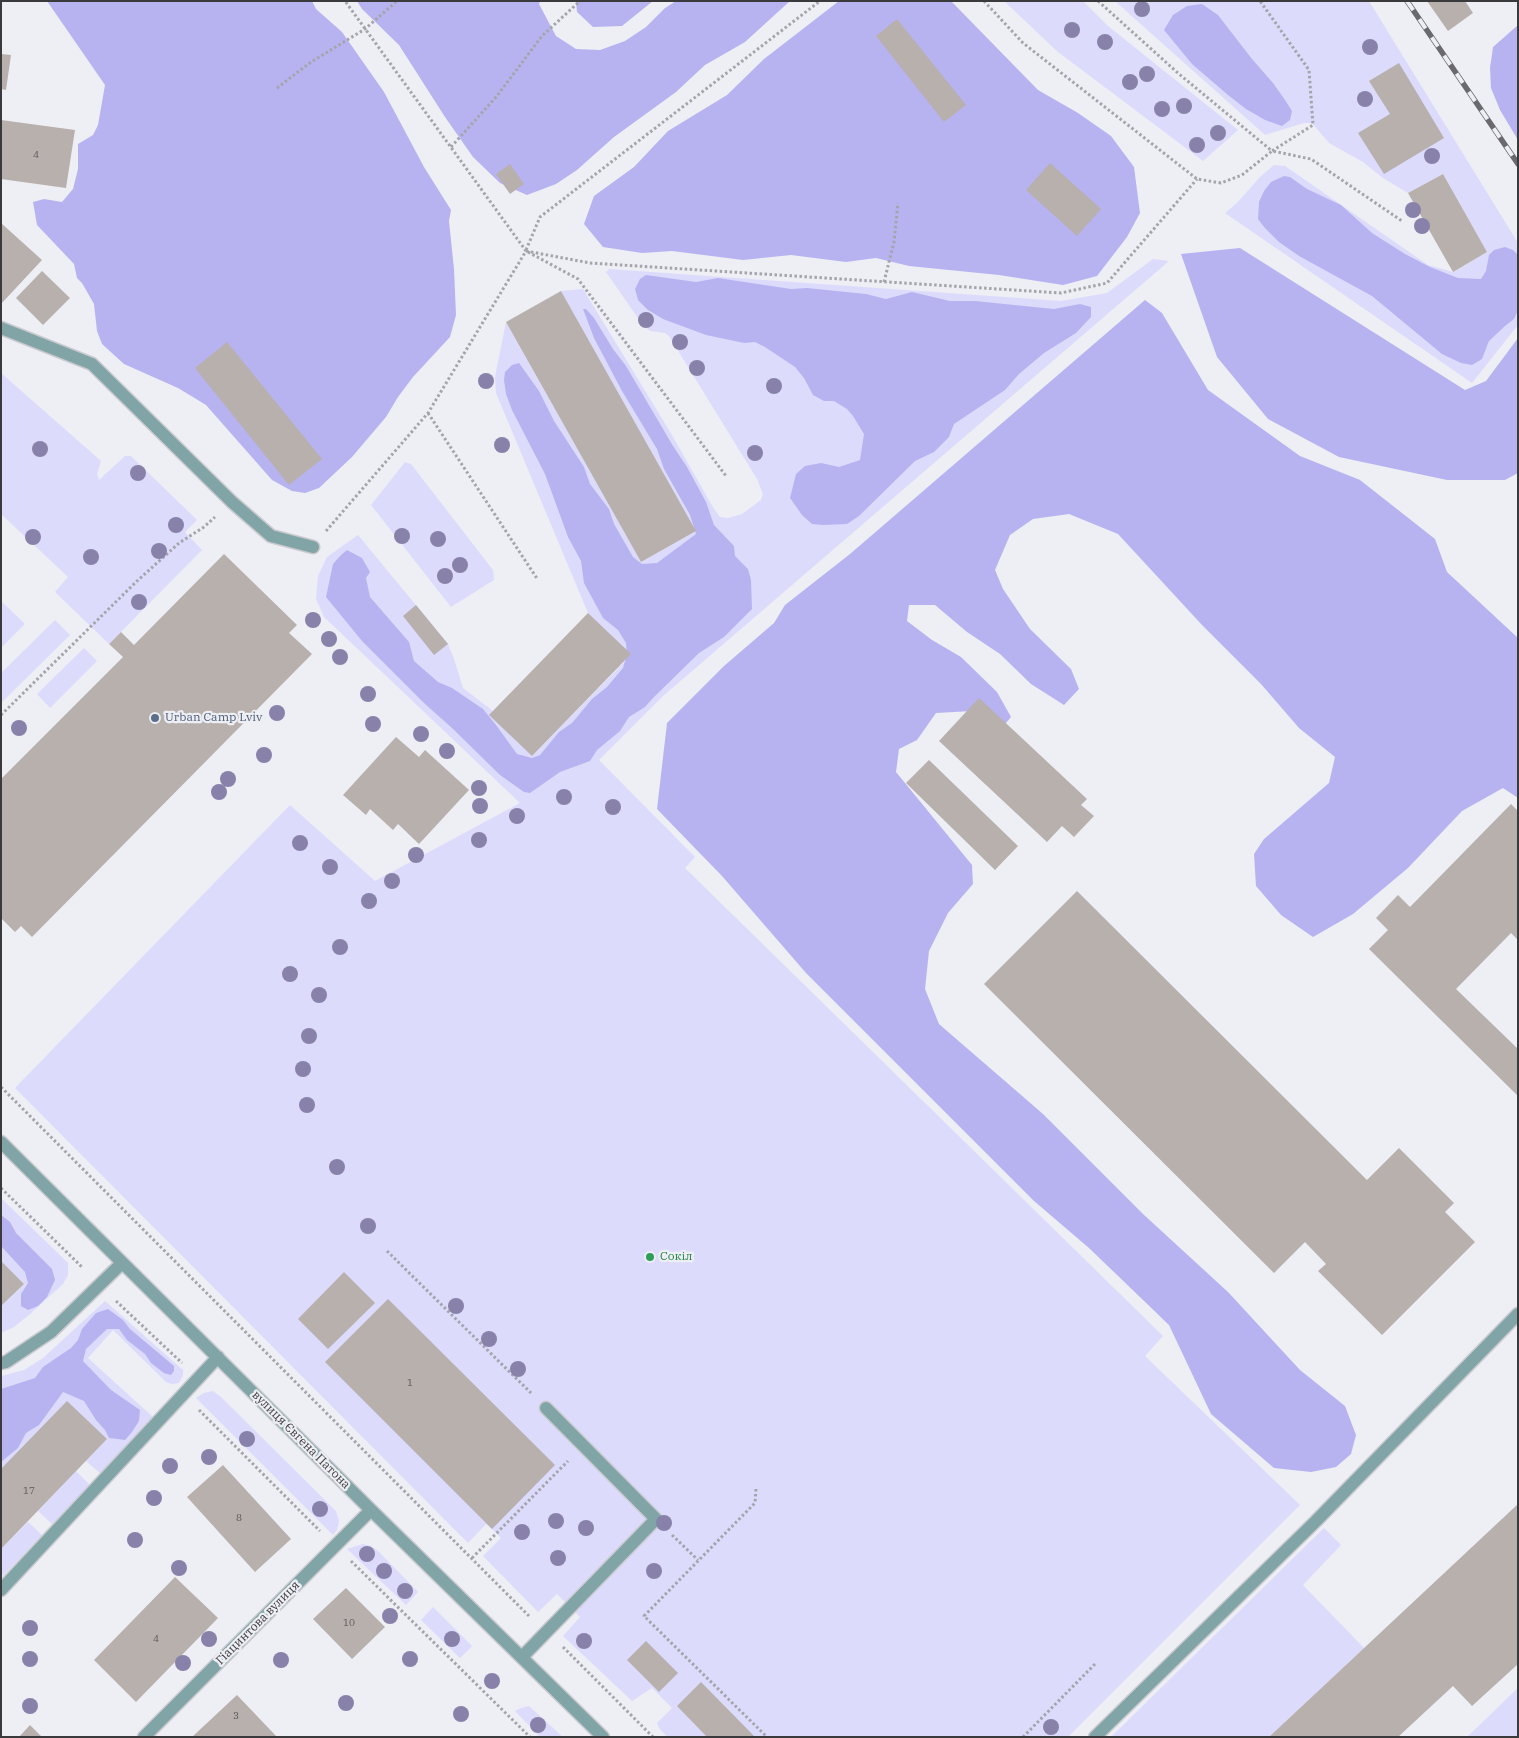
<!DOCTYPE html>
<html>
<head>
<meta charset="utf-8">
<style>
	body { margin:0 }
	#map { position:relative; width:1519px; height:1738px; overflow:hidden; background:#eeeef5; font-family:"IBM Plex Serif",serif }
	canvas { display:block }
	.frame { position:absolute; inset:0; border:2px solid #3a3a3d; pointer-events:none }
</style>
</head>
<body>
<div id="map">
<canvas width="1519" height="1738"></canvas>
<div class="frame"></div>
</div>
<script>
const c = document.querySelector('canvas').getContext('2d');
c.lineJoin = 'round';
function fill(path, color) { c.fillStyle = color; c.fill(path, 'evenodd'); }
const shape = rows => new Path2D(rows.map(r => 'M' + r).join(''));
function stroke(path, color, width, dash) { c.strokeStyle = color; c.lineWidth = width; c.lineCap = dash ? 'butt' : 'round'; c.setLineDash(dash || []); c.stroke(path); }
function label(font, color, halo, rows, align = 'center') {
  c.font = font + ' "IBM Plex Serif",serif'; c.lineWidth = 4.5; c.setLineDash([]); c.textBaseline = 'middle'; c.strokeStyle = halo; c.fillStyle = color; for (const [text, x, y, turn = 0] of rows) {
    c.save(); c.translate(x, y); c.rotate((+turn || 0) * Math.PI / 180); c.textAlign = isNaN(turn) ? turn : align; if (halo) c.strokeText(text, 0, 0); c.fillText(text, 0, 0); c.restore();
  }
}
const green = shape([
	[1004,1,1083,1,1108,26,1238,130,1203,161,1058,52],
	[1115,1,1369,1,1518,243,1518,325,1472,383,1225,213,1238,202,1260,177,1274,165,1285,166,1428,265,1453,272,1487,252,1443,174,1408,193,1383,178,1363,162,1329,143,1312,123,1304,123,1265,135],
	[1153,259,1169,261,663,696,599,760,695,857,685,868,1163,1336,1145,1356,1300,1505,1068,1737,667,1737,659,1728,657,1723,672,1708,652,1688,632,1701,563,1636,580,1617,557,1594,538,1612,483,1556,501,1538,492,1529,486,1524,468,1543,15,1088,290,805,375,881,520,803,324,617,316,599,318,576,327,557,358,535,448,644,454,659,463,688,493,711,490,715,532,756,631,655,588,613,496,393,495,377,506,322,641,562,696,531,561,291,583,289,669,430,714,509,720,517,728,518,742,514,761,500,763,494,757,479,669,336,665,333,650,331,642,324,606,272,609,269,1061,301,1107,293],
	[1,373,101,461,97,474,99,480,125,456,131,456,197,520,185,532,202,550,109,644,55,592,68,577,1,514],
	[405,462,411,464,493,570,494,580,451,607,371,505],
	[1,601,25,624,1,648],
	[55,620,70,635,1,703,1,673],
	[84,648,97,661,50,708,37,694],
	[1,1198,68,1263,68,1275,63,1284,30,1314,14,1327,1,1333,1,1306,24,1284,1,1261],
	[105,1301,183,1370,183,1375,179,1383,172,1384,166,1382,113,1330,88,1358,154,1418,101,1474,86,1461,107,1439,1,1469,1,1376,24,1370,43,1358],
	[213,1391,221,1397,336,1511,339,1521,337,1530,333,1535,196,1398,204,1393],
	[76,1471,90,1485,52,1524,38,1511],
	[28,1522,42,1535,3,1576,1,1574,1,1549],
	[1324,1528,1341,1545,1303,1585,1364,1648,1269,1737,1111,1737],
	[363,1544,371,1546,378,1551,418,1592,406,1605,347,1549],
	[433,1607,472,1646,460,1658,421,1620],
	[1518,1688,1518,1737,1467,1737],
	[529,1706,563,1737,540,1737,515,1711,521,1708]
]);
const forest = shape([
	[47,1,312,1,316,9,342,32,384,92,424,167,451,210,449,221,454,269,456,315,450,337,413,377,398,397,386,417,352,457,319,488,305,493,292,491,272,480,206,405,178,388,124,364,102,344,97,331,94,304,82,283,77,278,74,264,37,225,33,202,44,199,62,202,73,189,78,169,78,144,93,135,98,125,105,85],
	[357,1,540,1,539,4,556,36,576,49,600,50,625,41,646,27,665,8,676,1,790,1,745,42,705,65,676,92,614,137,577,170,556,184,527,195,500,183,473,157,445,117,399,45,362,9],
	[576,1,653,1,622,26,593,27,577,12],
	[839,1,951,1,1038,90,1078,113,1111,136,1134,167,1140,213,1127,237,1097,276,1063,285,999,275,909,266,876,258,846,262,791,255,743,260,672,251,642,253,603,247,584,224,594,196,634,167,668,131,727,95,764,59],
	[1202,4,1218,15,1252,59,1273,83,1285,100,1292,111,1290,120,1282,126,1265,120,1246,109,1228,95,1192,64,1164,30,1173,15,1187,6],
	[1518,25,1518,140,1500,110,1491,88,1490,68,1493,47],
	[1284,176,1290,177,1307,189,1341,205,1372,233,1405,254,1430,267,1458,278,1481,279,1486,271,1489,255,1494,250,1505,247,1513,250,1518,255,1518,310,1514,319,1505,326,1489,341,1482,359,1472,365,1461,363,1442,354,1372,296,1299,256,1279,242,1264,227,1258,219,1259,202,1264,191,1271,182],
	[1240,248,1465,390,1486,381,1518,338,1518,473,1505,480,1447,480,1339,457,1268,419,1217,357,1181,254],
	[646,275,696,282,718,278,791,289,807,288,866,294,886,299,912,292,950,301,975,301,1054,309,1080,304,1091,307,1091,317,1076,333,1044,353,1019,374,1005,390,954,424,949,437,934,452,915,461,859,516,847,524,823,525,812,524,802,515,790,498,796,474,805,466,821,463,839,467,860,460,864,434,853,416,847,409,834,401,824,401,813,395,804,378,795,367,765,347,755,342,744,343,706,335,663,319,648,310,638,300,635,289,640,279],
	[1145,300,1162,313,1208,390,1300,456,1360,480,1435,539,1447,572,1518,638,1518,798,1503,788,1462,811,1408,868,1353,914,1313,937,1281,915,1256,886,1254,854,1264,839,1329,783,1335,757,1299,728,1261,684,1202,625,1118,534,1069,514,1033,519,1010,535,995,570,1003,589,1030,629,1071,669,1079,689,1064,705,1031,684,1000,654,967,632,935,605,909,605,907,621,932,640,961,657,997,692,1011,717,1001,729,972,711,936,713,917,740,899,749,896,772,972,865,973,884,948,913,929,951,925,989,939,1024,1043,1114,1143,1214,1228,1292,1300,1370,1345,1406,1356,1435,1351,1454,1336,1467,1311,1472,1274,1468,1211,1414,1169,1325,1089,1248,1034,1201,806,973,722,876,657,809,667,723,724,666,774,623,785,605,850,554],
	[583,309,586,309,594,318,613,349,626,366,673,446,687,467,706,502,714,525,734,546,735,556,748,569,751,580,752,609,724,637,699,653,653,698,645,707,629,717,620,731,597,750,590,761,560,772,530,793,524,792,500,775,452,728,424,703,362,641,326,597,333,564,341,555,347,550,362,558,370,572,366,578,370,597,409,642,414,661,438,682,452,688,483,709,496,725,517,754,532,758,540,755,559,732,572,723,592,699,607,687,623,668,627,654,626,643,618,630,603,618,584,583,581,561,568,537,545,474,512,410,506,394,504,380,505,372,512,365,519,363,539,391,554,421,584,467,590,484,609,509,614,524,633,557,642,564,657,563,696,534,690,515,664,469,657,449,622,391,594,338],
	[1,1215,10,1222,16,1233,52,1269,55,1280,47,1297,38,1306,28,1310,21,1306,21,1294,28,1283,25,1272,1,1246],
	[108,1309,123,1320,130,1329,174,1366,174,1371,171,1375,164,1373,151,1363,145,1354,127,1340,119,1329,107,1329,86,1349,83,1361,111,1390,140,1410,139,1421,132,1432,125,1440,109,1438,105,1430,96,1420,84,1401,63,1392,39,1425,26,1433,18,1448,1,1462,1,1389,35,1378,43,1367,71,1348,78,1340,82,1329,96,1313]
]);
const building = shape([
	[1427,1,1465,1,1473,13,1448,31],
	[897,19,966,105,944,122,876,36],
	[1,54,11,55,6,90,1,89],
	[1399,63,1444,138,1384,174,1358,133,1390,114,1369,81],
	[1,120,75,130,66,188,1,179],
	[1050,163,1101,209,1077,236,1026,190],
	[510,164,524,184,510,194,496,174],
	[1443,174,1487,252,1453,272,1408,193],
	[1,223,42,260,1,304],
	[42,271,70,298,43,325,16,298],
	[561,291,696,531,641,562,506,322],
	[227,342,322,459,289,485,195,368],
	[224,554,297,625,289,633,312,654,32,937,21,926,15,932,1,918,1,779,123,657,109,644,121,632,134,645],
	[416,605,448,644,434,655,403,616],
	[588,613,631,654,532,756,489,715],
	[979,698,1087,799,1081,805,1094,816,1074,837,1062,826,1047,842,939,741],
	[396,737,419,757,425,750,469,790,419,844,398,824,393,830,370,809,366,815,343,795],
	[929,760,1018,846,995,870,906,783],
	[1511,804,1518,811,1518,940,1511,933,1456,989,1517,1048,1518,1047,1518,1096,1369,949,1388,930,1376,918,1398,895,1410,907],
	[1077,891,1367,1180,1399,1148,1454,1203,1445,1212,1475,1242,1382,1335,1318,1271,1326,1264,1305,1242,1274,1273,984,984],
	[1,1261,24,1284,1,1306],
	[344,1272,375,1303,328,1349,298,1319],
	[388,1299,555,1465,492,1529,325,1362],
	[67,1401,107,1439,1,1549,1,1469],
	[223,1465,291,1539,255,1572,187,1497],
	[1518,1504,1518,1664,1472,1706,1453,1686,1398,1737,1269,1737],
	[175,1577,218,1618,136,1702,94,1660],
	[346,1588,385,1627,352,1659,313,1619],
	[646,1641,678,1673,659,1692,627,1660],
	[701,1682,755,1737,707,1737,677,1706],
	[237,1695,277,1737,192,1737],
	[30,1725,42,1737,19,1737]
]);
const path = shape([
	[984,1,1023,43,1197,179,1221,183,1242,175,1272,151,1311,159,1402,221],
	[1098,1,1179,74,1272,151,1313,125,1309,70,1260,1],
	[277,88,311,62,365,29,397,1],
	[451,147,497,96,542,36,580,1],
	[526,250,540,217,820,1],
	[526,251,590,263,1061,293,1107,283,1197,179],
	[528,252,578,279,726,476],
	[884,282,894,242,898,203],
	[428,413,538,580],
	[326,531,428,413,526,251,345,1],
	[1,715,136,582,179,543,204,527,215,517],
	[1,1087,529,1616],
	[1,1188,83,1268],
	[387,1251,531,1393],
	[116,1301,182,1363],
	[199,1410,320,1531],
	[756,1489,755,1503,644,1616,767,1737],
	[672,1535,698,1560],
	[472,1558,568,1461],
	[351,1561,530,1737],
	[563,1647,653,1737],
	[1023,1737,1095,1664]
]);
const minor = shape([
	[1,328,92,364,232,502,271,536,313,547],
	[1,1142,371,1510,603,1737],
	[1,1363,6,1362,51,1332,122,1263],
	[1,1590,218,1357],
	[522,1657,656,1519,546,1408],
	[144,1737,371,1510],
	[1095,1737,1316,1521,1518,1314]
]);
const rail = shape([
	[1407,1,1518,164]
]);
const trees = [
	[1142,9],
	[1072,30],
	[1105,42],
	[1370,47],
	[1147,74],
	[1130,82],
	[1365,99],
	[1184,106],
	[1162,109],
	[1218,133],
	[1197,145],
	[1432,156],
	[1413,210],
	[1422,226],
	[646,320],
	[680,342],
	[697,368],
	[486,381],
	[774,386],
	[502,445],
	[40,449],
	[755,453],
	[138,473],
	[176,525],
	[402,536],
	[33,537],
	[438,539],
	[159,551],
	[91,557],
	[460,565],
	[445,576],
	[139,602],
	[313,620],
	[329,639],
	[340,657],
	[368,694],
	[277,713],
	[373,724],
	[19,728],
	[421,734],
	[447,751],
	[264,755],
	[228,779],
	[479,788],
	[219,792],
	[564,797],
	[480,806],
	[613,807],
	[517,816],
	[479,840],
	[300,843],
	[416,855],
	[330,867],
	[392,881],
	[369,901],
	[340,947],
	[290,974],
	[319,995],
	[309,1036],
	[303,1069],
	[307,1105],
	[337,1167],
	[368,1226],
	[456,1306],
	[489,1339],
	[518,1369],
	[247,1439],
	[209,1457],
	[170,1466],
	[154,1498],
	[320,1509],
	[556,1521],
	[664,1523],
	[586,1528],
	[522,1532],
	[135,1540],
	[367,1554],
	[558,1558],
	[179,1568],
	[384,1571],
	[654,1571],
	[405,1591],
	[390,1616],
	[30,1628],
	[209,1639],
	[452,1639],
	[584,1641],
	[30,1659],
	[410,1659],
	[281,1660],
	[183,1663],
	[492,1681],
	[346,1703],
	[30,1706],
	[461,1714],
	[538,1725],
	[1051,1727]
];
const markers = [
	[155,718,5,"#5c6f8a"],
	[650,1257,5,"#2e9e5b"]
];
const numberNames = [
	["4",36,155],
	["1",410,1383],
	["17",29,1491],
	["8",239,1518],
	["10",349,1623],
	["4",156,1639],
	["3",236,1716]
];
const serviceNames = [
	["Urban Camp Lviv",165,718]
];
const leisureNames = [
	["Сокіл",660,1257]
];
const streetNames = [
	["вулиця Євгена Патона",301,1440,45],
	["Гіацинтова вулиця",258,1623,-45]
];
fill(green, '#dcdbfc');
fill(forest, '#b7b3f1');
fill(building, '#b7b0ac');
stroke(minor, '#cacad0', 15);
stroke(path, '#a4a4aa', 3, [2.5, 2.5]);
stroke(minor, '#81a5a6', 12);
stroke(rail, '#6a6a6e', 5.5);
stroke(rail, '#eeeef5', 4, [11]);
c.fillStyle = '#8881aa';
for (const [x, y] of trees) { c.beginPath(); c.arc(x, y, 8, 0, 2 * Math.PI); c.fill(); }
for (const [x, y, r, color] of markers) { const dot = new Path2D(); dot.arc(x, y, r, 0, 2 * Math.PI); c.fillStyle = color; c.fill(dot); stroke(dot, '#eeeef5', 2); }
label('10px', '#595859', null, numberNames);
label('12px', '#4e5e75', '#eeeef5', serviceNames, 'left');
label('12px', '#27864d', '#eeeef5', leisureNames, 'left');
label('12px', '#3a3a3d', '#eeeef5', streetNames);
</script>
</body>
</html>
